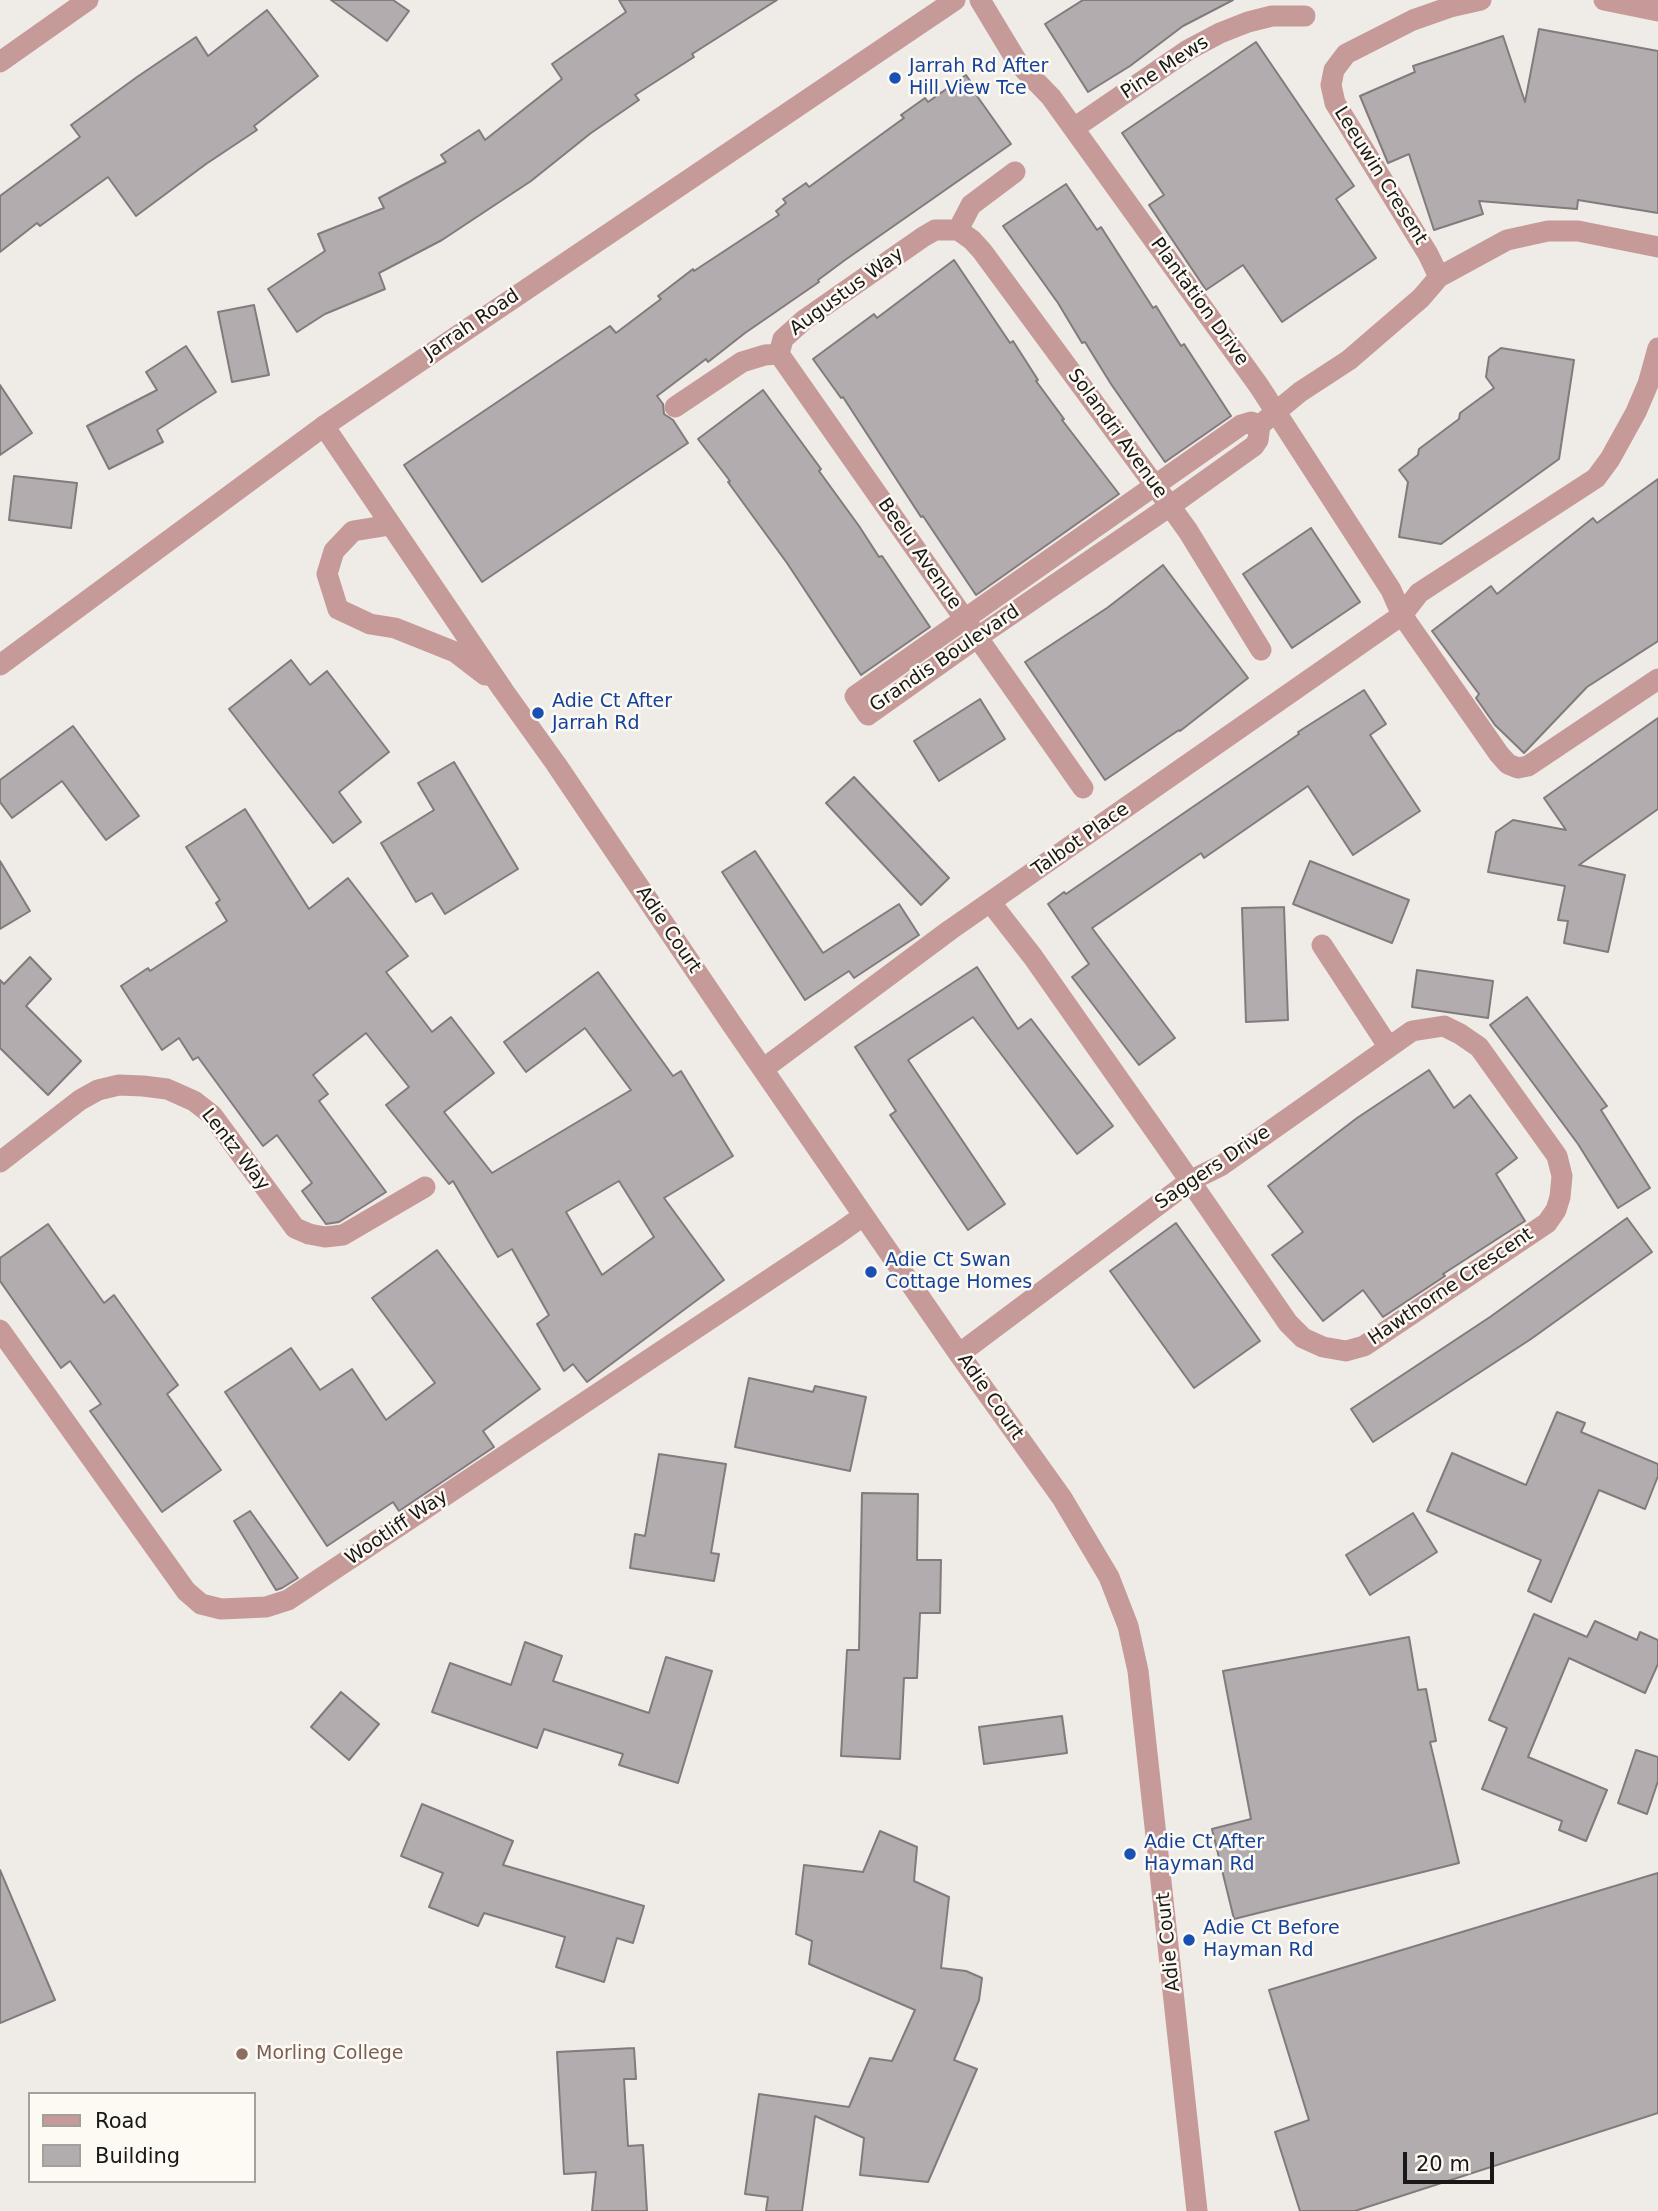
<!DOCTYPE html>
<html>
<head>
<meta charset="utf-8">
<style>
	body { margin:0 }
	#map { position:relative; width:1658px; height:2211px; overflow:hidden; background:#efece7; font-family:"DejaVu Sans",sans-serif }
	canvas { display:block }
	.legend { position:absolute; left:28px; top:2092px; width:228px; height:91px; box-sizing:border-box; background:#fdfaf4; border:2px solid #a2a09b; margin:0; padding:9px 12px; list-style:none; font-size:21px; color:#191816 }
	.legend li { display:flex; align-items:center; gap:14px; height:35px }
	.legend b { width:35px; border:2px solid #a2a09b }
	.scale { position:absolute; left:1403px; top:2152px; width:91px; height:32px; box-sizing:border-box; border:4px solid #191816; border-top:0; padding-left:9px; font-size:21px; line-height:24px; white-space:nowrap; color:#191816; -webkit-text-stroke:5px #fdfaf4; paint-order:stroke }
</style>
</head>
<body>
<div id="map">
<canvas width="1658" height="2211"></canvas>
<ul class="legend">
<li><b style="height:9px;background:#c59a98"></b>Road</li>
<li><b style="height:19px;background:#b3acae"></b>Building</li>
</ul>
<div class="scale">20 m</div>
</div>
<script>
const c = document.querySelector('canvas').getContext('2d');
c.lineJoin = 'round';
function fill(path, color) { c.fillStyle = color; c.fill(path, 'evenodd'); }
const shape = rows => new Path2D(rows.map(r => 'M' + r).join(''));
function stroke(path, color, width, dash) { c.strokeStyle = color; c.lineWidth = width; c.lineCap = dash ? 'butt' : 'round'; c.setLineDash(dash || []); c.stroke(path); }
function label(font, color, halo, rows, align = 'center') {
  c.font = font + ' "DejaVu Sans",sans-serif'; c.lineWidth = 5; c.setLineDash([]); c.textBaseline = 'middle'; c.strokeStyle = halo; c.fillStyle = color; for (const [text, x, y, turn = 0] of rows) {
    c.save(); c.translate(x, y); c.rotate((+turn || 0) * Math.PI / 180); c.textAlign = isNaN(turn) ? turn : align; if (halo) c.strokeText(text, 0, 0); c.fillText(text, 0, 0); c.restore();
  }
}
const building = shape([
	[331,0,393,0,409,11,387,41,331,0],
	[619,0,777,0,692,54,694,57,635,95,639,100,591,133,531,181,442,240,379,273,385,289,325,314,297,332,268,289,325,251,318,234,384,208,379,198,446,162,441,155,479,130,485,140,562,79,552,64,626,12,619,0],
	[1083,0,1233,0,1183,26,1130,66,1088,92,1045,24,1083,0],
	[267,10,318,76,254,126,257,130,206,164,136,216,108,177,40,226,37,223,0,252,0,196,80,137,71,125,137,77,196,37,208,56,267,10],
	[1539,29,1658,51,1658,213,1578,200,1577,209,1479,201,1483,214,1434,230,1409,154,1388,163,1360,96,1415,72,1413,66,1503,36,1525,102,1539,29],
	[1256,42,1354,186,1336,199,1376,258,1282,322,1243,265,1206,290,1149,205,1164,195,1122,133,1256,42],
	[966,75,979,94,977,96,1011,144,845,260,818,280,819,282,745,333,708,362,706,359,657,396,663,404,664,414,673,420,688,443,482,582,404,465,610,326,616,333,661,299,658,296,693,269,694,271,779,215,776,211,786,203,783,199,806,183,809,187,904,118,901,115,925,98,928,102,966,75],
	[1066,184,1097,230,1101,227,1153,308,1156,306,1181,346,1184,344,1231,416,1165,462,1111,384,1085,342,1082,343,1058,303,1003,226,1066,184],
	[954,260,1010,343,1013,341,1038,380,1036,381,1064,419,1062,420,1119,494,976,595,923,516,921,517,843,397,841,398,813,359,874,314,877,318,954,260],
	[254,305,269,375,232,382,218,312,254,305],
	[186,346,216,392,157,430,163,442,109,469,87,426,157,390,146,372,186,346],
	[1501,348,1574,360,1559,459,1441,544,1399,537,1408,482,1399,470,1418,455,1419,449,1459,419,1460,413,1494,388,1486,377,1489,357,1501,348],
	[0,385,32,433,0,455,0,385],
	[763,390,821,469,819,471,859,526,879,557,882,556,930,627,861,675,787,563,728,482,730,481,698,439,763,390],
	[14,476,77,483,71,528,9,520,14,476],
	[1658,479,1658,641,1587,687,1524,753,1495,725,1476,698,1479,694,1432,631,1491,586,1497,594,1593,518,1597,523,1658,479],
	[1311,528,1360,602,1292,648,1243,574,1311,528],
	[1163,565,1248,678,1180,731,1179,730,1105,780,1025,662,1107,608,1163,565],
	[291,660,310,685,327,671,389,752,339,792,361,822,333,843,229,709,291,660],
	[1364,690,1386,724,1370,735,1420,811,1353,855,1308,786,1204,858,1201,853,1092,928,1175,1038,1139,1065,1072,977,1089,964,1048,904,1064,892,1066,894,1299,734,1298,732,1364,690],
	[980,699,1005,739,939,781,914,741,980,699],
	[1658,718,1658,809,1579,865,1625,875,1608,952,1564,943,1568,921,1558,920,1565,886,1488,872,1496,832,1513,820,1566,830,1544,798,1658,718],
	[73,726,139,816,106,840,62,781,12,818,0,802,0,780,73,726],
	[454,762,518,869,445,914,432,893,416,902,381,843,434,810,418,783,454,762],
	[854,777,949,878,921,905,826,803,854,777],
	[245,809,309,909,348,878,408,956,386,972,432,1032,451,1017,494,1073,444,1112,492,1173,631,1090,585,1028,526,1072,504,1042,598,972,673,1076,681,1071,733,1156,664,1198,724,1280,587,1382,573,1364,564,1371,537,1324,549,1315,512,1249,498,1257,453,1181,449,1184,386,1105,409,1087,366,1033,313,1075,328,1094,319,1101,386,1192,339,1222,326,1224,302,1191,312,1183,277,1135,263,1146,198,1057,193,1060,179,1038,162,1050,121,986,148,968,150,971,227,921,216,903,220,900,186,847,245,809],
	[619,1181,654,1237,602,1275,566,1212,619,1181],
	[755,851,823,953,899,904,919,935,854,978,849,971,805,1000,722,872,755,851],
	[0,861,30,911,0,929,0,861],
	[1310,861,1409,900,1392,943,1293,904,1310,861],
	[1284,907,1288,1020,1246,1022,1242,908,1284,907],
	[30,957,51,979,26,1006,81,1061,48,1095,0,1048,0,980,4,984,30,957],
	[977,967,1018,1029,1031,1019,1113,1126,1077,1154,973,1017,908,1060,1005,1204,968,1230,890,1115,896,1111,855,1047,977,967],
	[1417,970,1493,981,1488,1018,1412,1007,1417,970],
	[1527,997,1607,1106,1601,1110,1650,1188,1618,1208,1578,1144,1490,1025,1527,997],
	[1429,1070,1454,1108,1470,1095,1517,1158,1496,1174,1525,1221,1443,1274,1445,1276,1383,1317,1363,1290,1323,1321,1272,1255,1303,1232,1268,1186,1357,1118,1429,1070],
	[1627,1218,1652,1252,1531,1339,1373,1442,1351,1409,1490,1317,1627,1218],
	[1176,1223,1260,1341,1194,1388,1110,1271,1176,1223],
	[48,1224,104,1303,114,1295,178,1385,167,1394,221,1470,162,1512,90,1411,101,1404,70,1361,61,1368,0,1281,0,1258,48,1224],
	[437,1250,540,1389,483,1431,494,1447,399,1511,393,1502,327,1546,225,1392,291,1348,320,1390,352,1369,386,1420,435,1383,372,1298,437,1250],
	[749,1378,813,1392,815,1386,866,1397,850,1471,735,1447,749,1378],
	[1557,1412,1585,1423,1581,1432,1658,1464,1658,1476,1645,1509,1599,1490,1551,1602,1528,1591,1541,1560,1427,1511,1452,1453,1526,1485,1557,1412],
	[659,1454,726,1464,711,1553,719,1554,714,1581,630,1568,635,1534,645,1536,659,1454],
	[862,1493,918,1494,917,1560,941,1560,940,1613,920,1613,917,1678,904,1678,900,1759,841,1756,847,1650,859,1650,862,1493],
	[250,1511,298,1578,282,1588,276,1590,234,1521,250,1511],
	[1413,1513,1437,1552,1370,1595,1346,1555,1413,1513],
	[1534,1614,1587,1637,1595,1621,1637,1640,1640,1632,1658,1640,1658,1664,1645,1693,1569,1658,1528,1757,1607,1790,1586,1841,1559,1830,1562,1821,1482,1789,1507,1728,1489,1720,1534,1614],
	[1409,1637,1418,1690,1426,1689,1436,1741,1430,1742,1459,1863,1234,1919,1212,1829,1251,1819,1223,1671,1409,1637],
	[525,1642,562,1656,553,1681,649,1713,666,1657,712,1671,678,1783,619,1765,623,1754,544,1729,537,1748,432,1712,450,1663,511,1685,525,1642],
	[341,1692,379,1724,349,1760,311,1727,341,1692],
	[1062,1716,1067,1753,984,1764,979,1727,1062,1716],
	[1636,1750,1658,1757,1658,1781,1647,1814,1618,1803,1636,1750],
	[422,1804,513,1841,503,1865,644,1906,633,1943,617,1938,604,1982,556,1967,565,1937,484,1913,478,1926,429,1907,443,1873,401,1856,422,1804],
	[880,1831,917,1847,914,1881,949,1897,941,1968,966,1971,982,1978,979,2000,954,2060,977,2069,928,2182,860,2175,864,2138,815,2116,802,2211,766,2211,768,2197,745,2194,759,2094,849,2107,870,2058,892,2061,915,2010,809,1964,812,1941,796,1934,804,1865,863,1872,880,1831],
	[0,1870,55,2000,0,2023,0,1870],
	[1658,1873,1658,2113,1355,2211,1300,2211,1275,2132,1309,2120,1269,1990,1658,1873],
	[634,2048,636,2079,624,2079,628,2146,643,2145,647,2211,592,2211,596,2172,564,2174,557,2052,634,2048]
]);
const minor = shape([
	[980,0,1018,63,1051,97,1259,386,1391,590,1402,615,1499,754,1508,764,1518,768,1528,766,1658,679],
	[1604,0,1658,11],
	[0,62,88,0],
	[1074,128,1188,50,1220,33,1248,22,1272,16,1305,16],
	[958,230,972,240,982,251,1170,506,1188,531,1261,650],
	[1439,277,1428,254,1335,103,1331,85,1334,70,1346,54,1413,20,1450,7,1481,0],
	[779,354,1083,788],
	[675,407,742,362,765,355,779,354,783,339,804,320,923,237,935,230,958,230,971,205,1015,172],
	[1260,425,1251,422,1241,425,855,696,868,715,978,637,1170,506,1254,446,1258,440,1260,425,1300,392,1349,360,1421,298,1439,277,1507,240,1548,231,1578,231,1658,247],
	[324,426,503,690,556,764,731,1023,959,1354,1062,1498,1109,1577,1128,1626,1138,1671,1197,2211],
	[390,525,353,531,334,551,327,574,338,609,370,624,395,628,455,652,485,675],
	[1322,945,1388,1046],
	[763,1069,950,930,1402,615,1419,593,1596,478,1610,459,1636,412,1648,384,1658,348],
	[0,1162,80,1100,98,1090,119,1085,143,1086,167,1089,194,1101,212,1115,295,1228,309,1234,325,1237,343,1235,425,1187],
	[0,1330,186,1591,201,1604,221,1609,266,1607,288,1600,839,1233,863,1216],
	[959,1354,1190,1181,1222,1165,1412,1031,1444,1026,1460,1034,1479,1047,1557,1156,1562,1176,1560,1197,1556,1210,1547,1223,1364,1346,1346,1351,1323,1347,1303,1338,1288,1323,1190,1181,1165,1145,1033,957,991,903]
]);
const tertiary = shape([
	[0,665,324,426,955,0]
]);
const markers = [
	[895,78,7,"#1a4fb4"],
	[538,713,7,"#1a4fb4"],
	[871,1272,7,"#1a4fb4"],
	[1130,1854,7,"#1a4fb4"],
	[1189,1940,7,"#1a4fb4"],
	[242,2054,7,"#8d6e63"]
];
const transitNames = [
	["Jarrah Rd After",909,67],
	["Hill View Tce",909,89],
	["Adie Ct After",552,702],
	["Jarrah Rd",552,724],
	["Adie Ct Swan",885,1261],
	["Cottage Homes",885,1283],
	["Adie Ct After",1144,1843],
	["Hayman Rd",1144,1865],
	["Adie Ct Before",1203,1929],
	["Hayman Rd",1203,1951]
];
const streetNames = [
	["Pine Mews",1165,68,-33],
	["Leeuwin Cresent",1380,176,58],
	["Augustus Way",847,292,-36],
	["Plantation Drive",1199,302,54],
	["Jarrah Road",472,325,-34],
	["Solandri Avenue",1117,434,54],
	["Beelu Avenue",919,554,55],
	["Grandis Boulevard",945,659,-34],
	["Talbot Place",1081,840,-35],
	["Adie Court",668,930,56],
	["Lentz Way",235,1150,52],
	["Saggers Drive",1213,1168,-34],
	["Hawthorne Crescent",1451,1287,-34],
	["Adie Court",990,1397,55],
	["Wootliff Way",397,1528,-34],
	["Adie Court",1169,1942,-96]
];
const educationNames = [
	["Morling College",256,2054]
];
fill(building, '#b3acae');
stroke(building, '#817b7d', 2);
stroke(minor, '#c59a98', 21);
stroke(tertiary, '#c59a98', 21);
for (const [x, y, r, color] of markers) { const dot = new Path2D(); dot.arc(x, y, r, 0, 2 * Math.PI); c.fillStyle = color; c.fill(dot); stroke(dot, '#fdfaf4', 2.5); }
label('19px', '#164399', '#fdfaf4', transitNames, 'left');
label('19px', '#191816', '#fdfaf4', streetNames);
label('19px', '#785e54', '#fdfaf4', educationNames, 'left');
</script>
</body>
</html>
